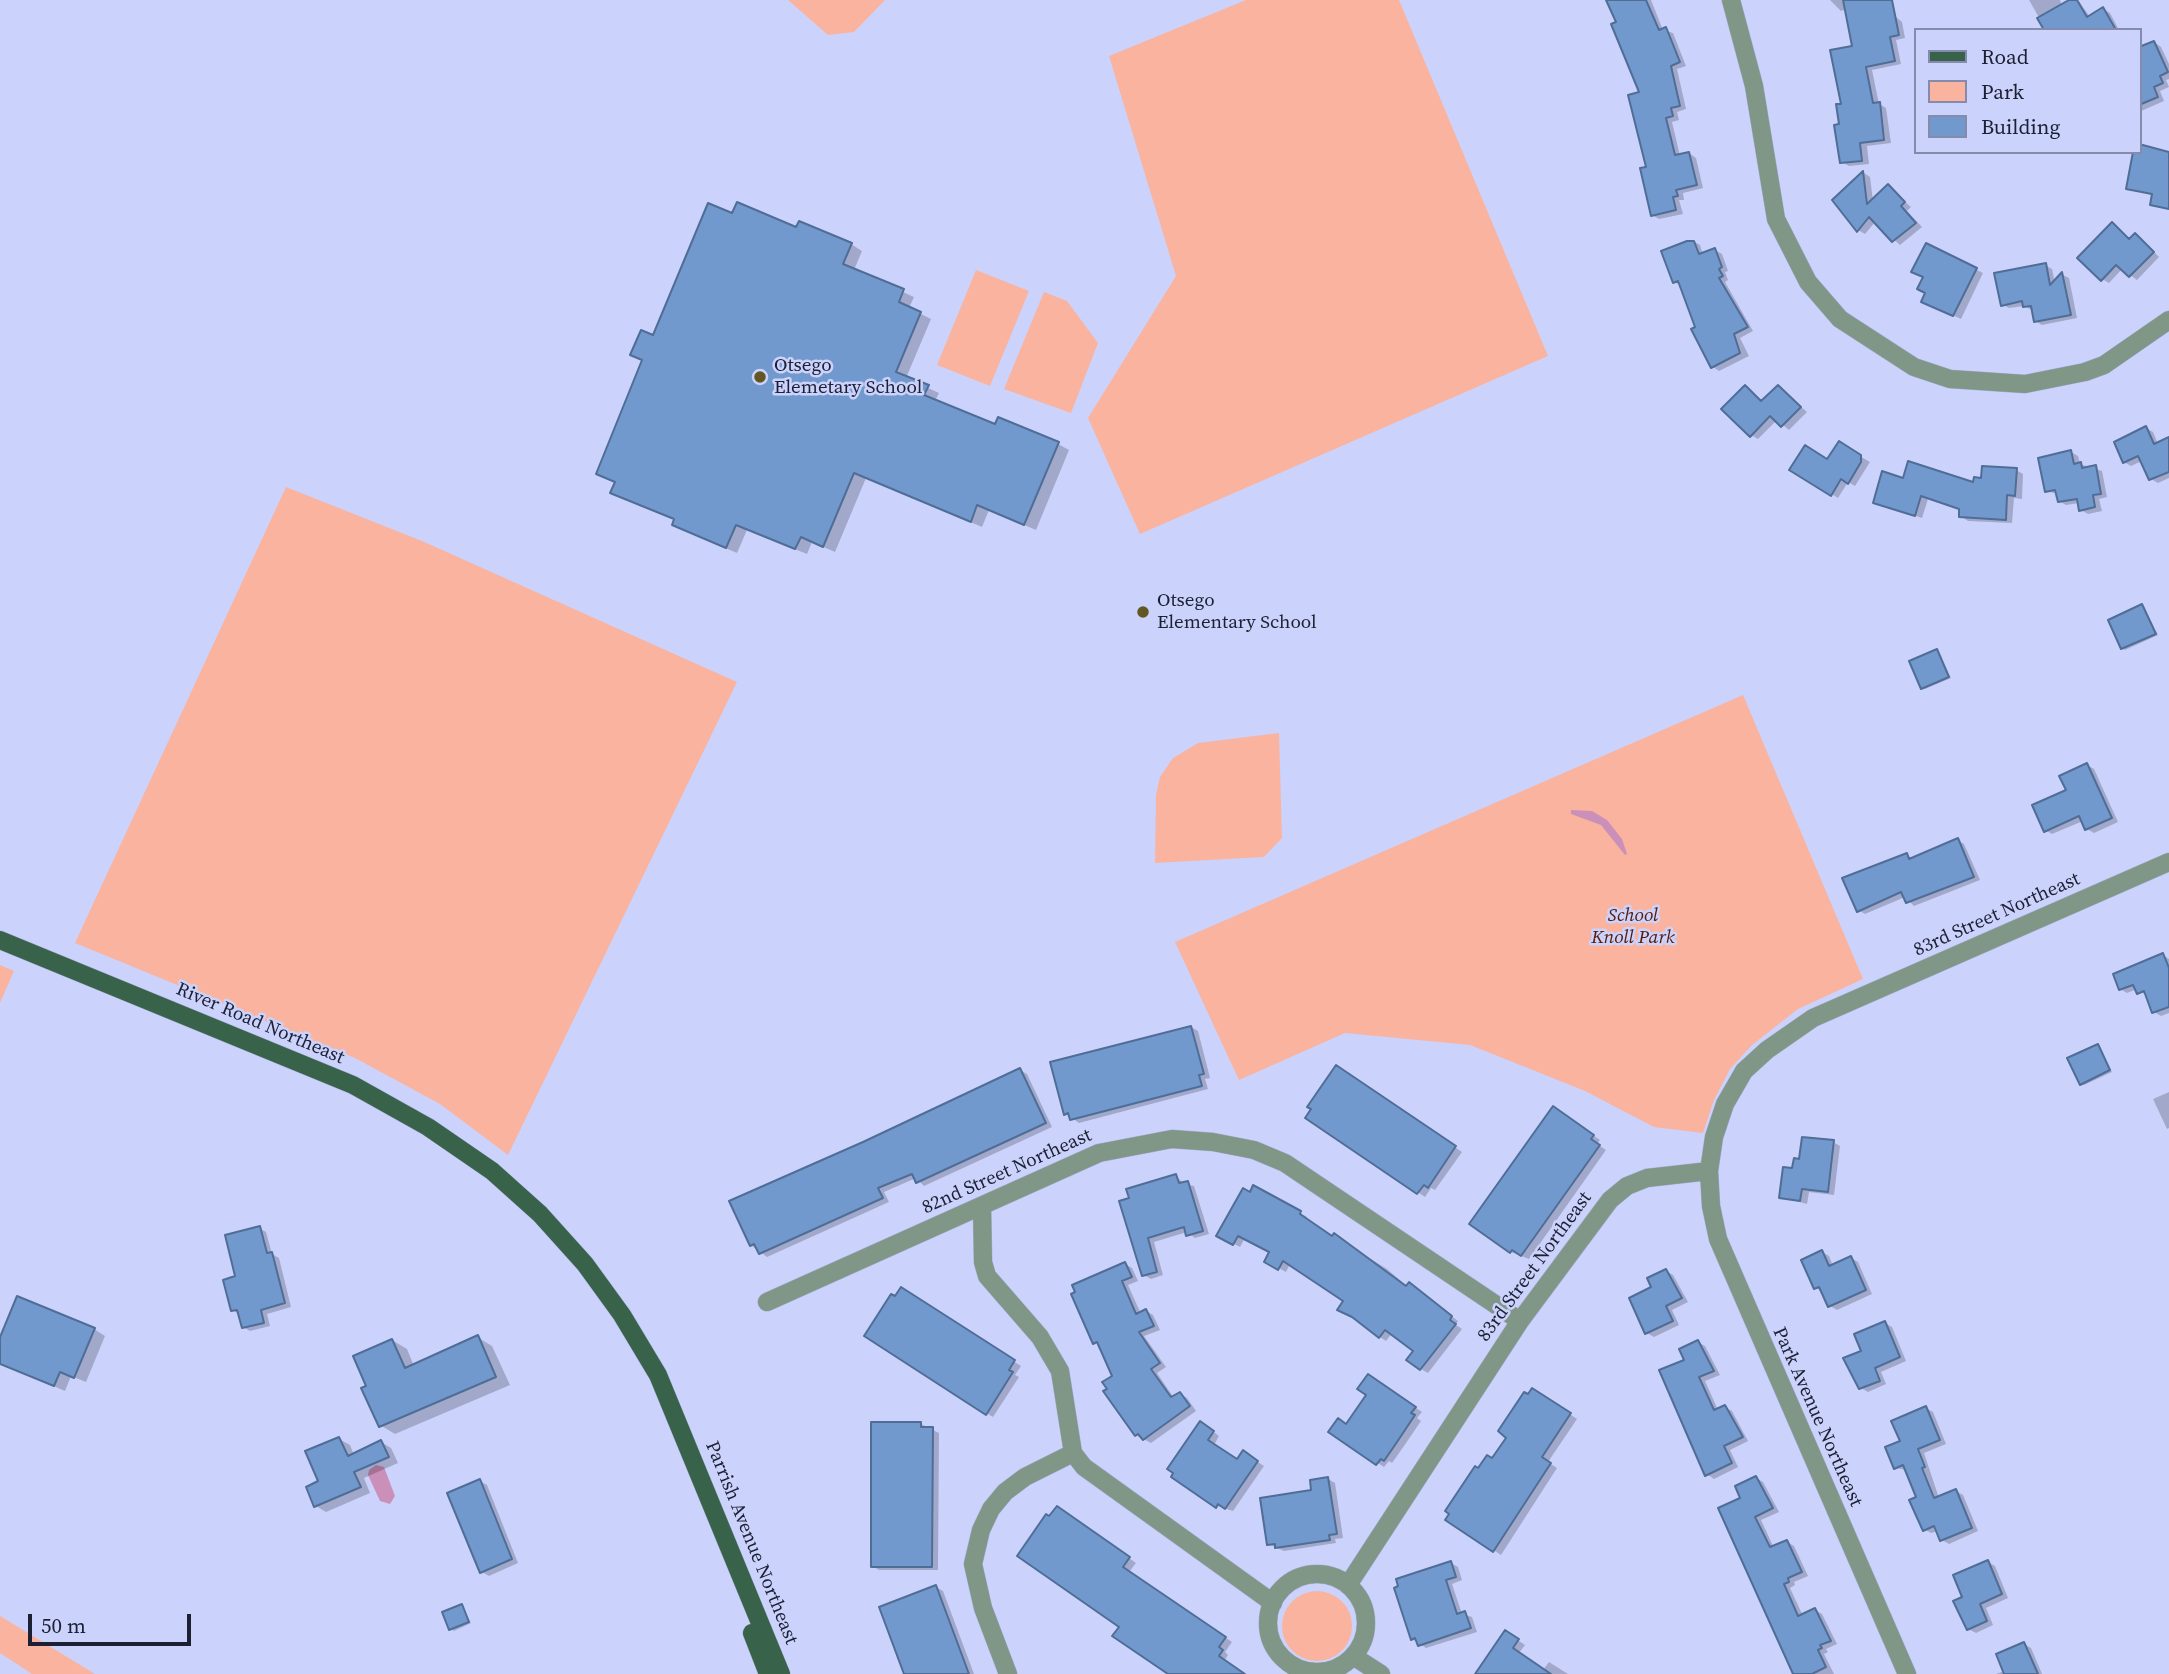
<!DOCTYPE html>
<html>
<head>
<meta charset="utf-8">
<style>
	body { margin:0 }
	#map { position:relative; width:2169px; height:1674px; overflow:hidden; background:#cbd3fd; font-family:"Source Serif 4",serif }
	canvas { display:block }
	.legend { position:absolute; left:1914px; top:28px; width:228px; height:126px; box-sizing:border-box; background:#cbd3fd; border:2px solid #858bac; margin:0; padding:9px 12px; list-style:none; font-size:21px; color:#1d2033 }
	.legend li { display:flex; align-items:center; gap:14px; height:35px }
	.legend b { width:35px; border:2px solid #858bac }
	.scale { position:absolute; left:28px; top:1614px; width:163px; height:32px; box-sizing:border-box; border:4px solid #1d2033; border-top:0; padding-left:9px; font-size:21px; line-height:24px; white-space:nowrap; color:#1d2033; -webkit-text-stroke:5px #cbd3fd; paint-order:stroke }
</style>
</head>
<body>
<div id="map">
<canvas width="2169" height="1674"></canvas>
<ul class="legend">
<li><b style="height:9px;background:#386249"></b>Road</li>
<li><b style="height:19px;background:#fab39e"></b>Park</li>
<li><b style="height:19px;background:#7299ce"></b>Building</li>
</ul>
<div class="scale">50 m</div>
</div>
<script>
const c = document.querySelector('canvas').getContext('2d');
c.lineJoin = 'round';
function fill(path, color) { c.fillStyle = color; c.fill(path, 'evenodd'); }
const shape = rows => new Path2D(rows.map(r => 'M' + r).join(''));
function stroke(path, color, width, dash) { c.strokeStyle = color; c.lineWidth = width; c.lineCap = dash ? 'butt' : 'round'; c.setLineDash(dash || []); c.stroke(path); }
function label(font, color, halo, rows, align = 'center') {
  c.font = font + ' "Source Serif 4",serif'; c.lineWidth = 5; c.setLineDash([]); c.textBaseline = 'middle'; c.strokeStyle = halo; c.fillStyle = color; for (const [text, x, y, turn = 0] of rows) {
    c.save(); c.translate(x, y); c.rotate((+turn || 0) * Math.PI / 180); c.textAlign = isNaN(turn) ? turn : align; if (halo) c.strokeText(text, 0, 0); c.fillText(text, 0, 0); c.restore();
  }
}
const green = shape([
	[788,0,885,0,854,32,828,35],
	[1246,0,1399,0,1548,356,1140,534,1088,418,1176,276,1109,56],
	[976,270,1029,291,990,386,937,365],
	[1044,292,1067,301,1098,343,1071,413,1004,389],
	[286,487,422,541,737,682,508,1155,440,1104,355,1058,75,943],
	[1743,695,1863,979,1798,1009,1752,1045,1730,1069,1714,1100,1703,1133,1654,1127,1585,1091,1470,1045,1345,1033,1239,1080,1175,942],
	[1279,733,1282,838,1264,857,1155,863,1156,795,1160,777,1173,758,1198,743],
	[0,965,14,971,0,1003],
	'1282 1626a35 35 0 1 1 70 0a35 35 0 1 1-70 0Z',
	[0,1616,95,1674,32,1674,0,1653]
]);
const water = shape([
	[1571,810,1592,811,1607,820,1622,839,1627,854,1625,855,1601,825,1571,814],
	[376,1465,384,1467,395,1496,390,1504,380,1501,368,1475,369,1470]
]);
const shadow = shape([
	[1608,0,1651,0,1663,30,1673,33,1686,66,1677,69,1686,109,1677,112,1679,120,1672,122,1680,156,1689,153,1696,158,1703,188,1683,193,1684,200,1679,200,1683,214,1659,219,1652,215,1642,93],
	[1830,0,1876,0,1902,22,1905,38,1896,40,1901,64,1872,70,1879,104,1886,108,1891,143,1867,146,1869,164,1849,166,1842,162,1841,125,1854,47,1847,9,1841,11],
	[2029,0,2060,0,2062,6,2078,0,2090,17,2103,9,2110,13,2119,30,2046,30],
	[2154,42,2161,47,2169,64,2169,79,2166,80,2169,87,2160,91,2164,101,2139,112,2139,49],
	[2169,154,2169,210,2152,204,2154,196,2128,188],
	[1864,173,1870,177,1873,201,1888,187,1911,207,1907,211,1922,227,1900,245,1875,222,1865,234,1858,230,1834,201],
	[732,215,797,229,851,244,862,251,854,270,914,297,909,308,931,319,906,378,939,393,935,401,996,427,1058,444,1069,450,1036,530,989,510,982,527,866,478,835,552,812,542,807,554,747,530,737,553,685,531,674,525,676,520,623,498,616,483,598,473,654,337],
	[2112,224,2131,240,2135,236,2142,240,2159,257,2137,280,2122,269,2109,283,2102,279],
	[1693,241,1700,245,1703,255,1715,250,1722,254,1728,271,1725,272,1728,280,1725,282,1753,331,1740,338,1749,356,1719,371,1713,367,1682,286,1674,282,1663,252],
	[1927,245,1983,273,1961,319,1930,305,1925,277],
	[2045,265,2052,269,2055,283,2063,275,2069,278,2077,318,2042,325,2035,321,2032,310,2024,306,2009,308,2002,304],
	[1745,387,1763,402,1778,387,1807,412,1789,430,1777,420,1758,439,1751,435],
	[2146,428,2153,432,2158,444,2169,439,2169,478,2158,483,2151,479,2142,461,2131,466,2124,462],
	[1839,444,1870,462,1855,486,1848,482,1838,498,1792,469,1828,461],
	[2071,452,2078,456,2080,464,2102,471,2107,497,2099,499,2102,511,2088,514,2081,510,2079,503,2066,505,2059,501,2058,494,2046,491],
	[2016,470,2023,474,2022,499,2014,498,2012,523,1968,521,1961,516,1961,510,1928,499,1922,518,1875,502,1904,480,1975,485],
	[2142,606,2158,635,2125,650,2122,648],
	[1937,651,1951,678,1925,689,1922,687],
	[2087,765,2094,769,2118,822,2094,833,2087,829,2083,821,2052,834,2045,830],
	[1957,840,1964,844,1980,880,1914,906,1905,897,1865,914,1858,910,1907,855,1913,859],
	[2163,955,2169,959,2169,1013,2161,1016,2154,1012,2147,996,2137,989,2127,993,2120,989],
	[1191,1027,1198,1031,1210,1078,1205,1079,1208,1089,1079,1123,1066,1114],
	[2098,1046,2112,1072,2084,1085,2081,1083],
	[1020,1070,1027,1074,1052,1127,924,1186,916,1178,884,1192,889,1202,767,1257,751,1245,864,1144],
	[1343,1071,1462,1152,1435,1190,1431,1188,1425,1197,1307,1118],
	[2169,1092,2169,1128,2167,1129,2153,1099],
	[1560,1112,1600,1140,1597,1144,1606,1150,1529,1259,1511,1252],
	[1833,1142,1840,1146,1834,1195,1809,1192,1807,1204,1781,1197,1801,1161],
	[1176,1176,1184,1184,1194,1186,1209,1234,1195,1238,1187,1232,1154,1242,1163,1275,1151,1279,1144,1275,1131,1199],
	[1254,1188,1307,1217,1306,1219,1387,1269,1408,1287,1416,1289,1458,1321,1456,1325,1462,1329,1428,1373,1421,1369,1415,1351,1392,1333,1386,1341,1380,1337,1345,1300,1290,1264,1286,1272,1266,1261,1271,1252,1245,1238,1240,1247,1219,1236],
	[259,1228,266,1232,272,1254,279,1258,291,1307,267,1314,270,1326,250,1331,243,1327,240,1315,233,1310,237,1278],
	[1822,1252,1829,1256,1833,1266,1851,1258,1858,1262,1872,1294,1837,1310,1830,1306,1823,1292,1815,1287],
	[1125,1264,1132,1268,1138,1281,1128,1285,1141,1314,1146,1311,1153,1315,1160,1330,1144,1336,1166,1367,1157,1373,1174,1398,1180,1394,1187,1398,1196,1411,1151,1443,1136,1435,1114,1376,1082,1314],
	[1666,1271,1673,1275,1688,1302,1672,1310,1679,1325,1654,1337,1647,1333,1654,1288],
	[908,1293,1021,1366,1015,1375,1019,1377,993,1417,986,1413,896,1298],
	[1885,1323,1892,1327,1906,1361,1881,1372,1886,1384,1868,1392,1861,1388,1864,1352],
	[94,1329,105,1336,86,1382,71,1376,65,1391,0,1363,0,1342],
	[477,1337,492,1346,510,1385,395,1434,380,1425,368,1386,392,1340,407,1349,414,1366],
	[1698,1342,1705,1346,1720,1375,1705,1381,1718,1410,1725,1407,1732,1411,1748,1441,1730,1450,1738,1467,1714,1479,1707,1474,1686,1360],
	[1375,1380,1422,1412,1417,1418,1421,1421,1404,1446,1392,1463,1389,1461,1384,1467,1331,1432,1347,1426],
	[1540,1394,1577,1419,1548,1462,1557,1468,1501,1555,1447,1520,1479,1470,1492,1460],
	[1926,1408,1933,1412,1946,1444,1924,1453,1939,1498,1956,1491,1963,1495,1978,1531,1949,1544,1942,1540,1938,1531,1931,1533,1924,1529,1918,1498,1906,1470,1896,1468,1902,1442],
	[873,1424,921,1424,939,1433,938,1570,879,1570,872,1566],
	[1207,1427,1219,1436,1214,1445,1238,1461,1250,1457,1264,1466,1233,1511,1217,1506,1173,1476],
	[339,1439,350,1445,354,1455,381,1442,391,1448,398,1463,364,1478,370,1493,326,1512,316,1506,320,1482],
	[1756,1478,1763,1482,1779,1512,1761,1520,1774,1548,1787,1542,1794,1546,1808,1576,1794,1582,1795,1585,1790,1588,1803,1616,1815,1610,1822,1614,1837,1644,1826,1649,1828,1652,1824,1654,1834,1674,1795,1674,1743,1499],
	[1328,1479,1335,1483,1343,1538,1335,1539,1336,1543,1284,1551,1268,1544],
	[480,1481,487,1485,518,1563,489,1576,482,1572],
	[1064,1512,1136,1563,1129,1572,1232,1642,1225,1652,1228,1655,1224,1661,1243,1674,1171,1674,1121,1626],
	[1988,1562,1995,1566,2008,1598,1986,1608,1993,1625,1976,1633,1968,1629,1965,1598],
	[1451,1563,1458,1567,1462,1580,1452,1584,1462,1614,1472,1617,1477,1632,1426,1648,1412,1639],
	[936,1587,943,1591,974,1674,906,1674],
	[462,1606,471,1623,454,1631,451,1629],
	[1506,1632,1525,1645,1519,1653,1543,1670,1549,1662,1568,1674,1477,1674],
	[2024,1644,2031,1648,2042,1674,1996,1674,2004,1671]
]);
const building = shape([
	[1606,0,1646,0,1659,30,1666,27,1680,62,1671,66,1680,106,1671,108,1673,116,1666,118,1675,155,1689,152,1697,185,1676,190,1678,196,1673,197,1676,210,1651,216,1640,168,1646,167,1628,95,1639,92,1611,24,1616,22,1606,0],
	[1843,0,1892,0,1899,35,1890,37,1895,61,1866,67,1873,103,1880,102,1884,140,1860,143,1862,161,1840,163,1834,125,1839,124,1836,104,1841,104,1830,50,1852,46,1843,0],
	[2069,0,2077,0,2087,17,2103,7,2116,30,2044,30,2037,18,2069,0],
	[2154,41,2168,72,2160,76,2163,83,2154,87,2158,97,2139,105,2139,47,2154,41],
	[2139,144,2169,152,2169,209,2150,205,2152,194,2126,189,2133,152,2139,152,2139,144],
	[1863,171,1867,204,1888,184,1905,202,1901,206,1916,223,1892,242,1869,217,1857,232,1832,200,1863,171],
	[737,202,796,227,799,221,852,243,843,264,904,289,899,302,921,312,896,372,929,385,924,395,995,424,998,417,1059,442,1024,525,977,505,971,522,854,473,823,547,801,537,795,549,736,525,726,548,672,525,674,519,610,493,615,482,596,474,642,360,630,355,641,330,653,335,708,203,732,213,737,202],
	[2112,222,2129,239,2135,233,2154,252,2129,277,2116,265,2101,281,2077,258,2112,222],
	[1687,241,1694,241,1699,254,1715,248,1722,267,1719,269,1723,276,1719,278,1748,327,1734,334,1740,353,1711,368,1691,329,1695,327,1678,281,1673,283,1661,251,1687,241],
	[1926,243,1977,268,1953,316,1921,302,1925,293,1917,289,1923,277,1911,272,1926,243],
	[2046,263,2050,285,2062,272,2071,315,2034,322,2031,306,2023,307,2022,301,2001,306,1994,273,2046,263],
	[1745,385,1761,401,1778,385,1801,407,1781,427,1770,416,1750,437,1721,409,1745,385],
	[2146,426,2154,444,2169,437,2169,472,2149,480,2138,456,2123,463,2114,442,2146,426],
	[1839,441,1861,455,1861,462,1848,484,1841,479,1831,496,1789,470,1805,445,1827,459,1839,441],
	[2071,450,2074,464,2081,462,2082,468,2096,465,2101,494,2093,495,2095,507,2079,511,2077,499,2058,502,2055,490,2045,492,2038,458,2071,450],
	[1908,461,1973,482,1974,477,1981,478,1982,466,2017,468,2015,496,2007,495,2006,520,1959,517,1959,509,1921,496,1915,516,1873,503,1882,471,1903,478,1908,461],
	[2142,604,2156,634,2121,649,2108,620,2142,604],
	[1937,649,1949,677,1921,689,1909,661,1937,649],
	[2087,763,2112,818,2085,830,2079,816,2044,832,2032,805,2066,790,2059,776,2087,763],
	[1958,838,1974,877,1906,903,1901,892,1857,912,1842,878,1907,853,1909,859,1958,838],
	[2163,953,2169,968,2169,1007,2152,1013,2144,991,2137,994,2133,985,2119,990,2113,974,2163,953],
	[1191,1026,1204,1074,1199,1075,1202,1086,1070,1120,1068,1113,1064,1115,1050,1062,1191,1026],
	[2098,1044,2110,1070,2080,1085,2067,1058,2098,1044],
	[1336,1065,1456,1146,1428,1188,1424,1185,1417,1194,1305,1118,1311,1109,1307,1107,1336,1065],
	[1020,1068,1046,1123,916,1183,912,1174,878,1188,883,1198,759,1254,754,1244,750,1246,729,1201,863,1142,1020,1068],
	[1553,1106,1594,1135,1591,1139,1600,1145,1521,1256,1512,1250,1510,1253,1469,1224,1553,1106],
	[1802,1137,1834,1140,1828,1192,1802,1189,1800,1201,1779,1198,1783,1167,1792,1168,1794,1158,1799,1159,1802,1137],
	[1176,1174,1179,1183,1188,1181,1203,1231,1186,1236,1184,1227,1148,1238,1157,1272,1142,1276,1119,1201,1129,1198,1126,1189,1176,1174],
	[1253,1185,1301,1211,1300,1214,1332,1236,1334,1233,1406,1286,1409,1282,1452,1316,1450,1320,1456,1324,1420,1370,1406,1360,1413,1351,1385,1330,1379,1338,1352,1317,1337,1310,1343,1301,1283,1261,1278,1270,1264,1262,1269,1252,1238,1236,1233,1245,1216,1236,1243,1188,1250,1192,1253,1185],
	[260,1226,267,1253,272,1252,285,1303,261,1310,264,1323,242,1328,237,1310,231,1311,223,1280,235,1276,225,1235,260,1226],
	[1822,1250,1829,1266,1851,1256,1866,1290,1828,1307,1819,1287,1814,1289,1801,1260,1822,1250],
	[1125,1262,1132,1277,1122,1281,1136,1314,1146,1309,1154,1326,1139,1332,1160,1363,1151,1369,1171,1397,1180,1392,1190,1406,1143,1440,1138,1434,1135,1436,1103,1391,1107,1389,1102,1382,1112,1376,1097,1342,1093,1344,1071,1294,1075,1292,1072,1285,1125,1262],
	[1666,1269,1682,1298,1666,1306,1673,1321,1645,1334,1629,1298,1651,1287,1647,1278,1666,1269],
	[901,1287,1015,1360,1009,1370,1013,1372,986,1415,864,1336,891,1294,895,1296,901,1287],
	[17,1296,95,1328,74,1378,60,1372,54,1386,0,1364,0,1337,17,1296],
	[1885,1321,1900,1357,1875,1368,1880,1381,1859,1389,1843,1358,1861,1351,1854,1334,1885,1321],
	[478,1335,496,1377,379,1427,361,1388,366,1386,353,1356,392,1339,405,1368,478,1335],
	[1698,1340,1714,1371,1699,1377,1714,1410,1725,1405,1743,1437,1724,1446,1732,1463,1705,1476,1659,1370,1684,1360,1679,1349,1698,1340],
	[1368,1374,1416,1407,1411,1413,1415,1415,1397,1442,1384,1461,1381,1459,1376,1465,1328,1432,1338,1418,1346,1424,1366,1395,1357,1389,1368,1374],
	[1532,1388,1571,1413,1542,1457,1551,1463,1493,1552,1445,1520,1449,1514,1445,1511,1475,1466,1478,1468,1487,1455,1492,1458,1506,1438,1498,1431,1524,1392,1528,1394,1532,1388],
	[1926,1406,1940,1440,1918,1449,1925,1467,1922,1468,1934,1498,1956,1489,1972,1528,1940,1541,1934,1526,1923,1531,1909,1500,1916,1497,1903,1465,1894,1469,1885,1447,1900,1441,1891,1421,1926,1406],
	[1200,1421,1214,1431,1208,1440,1237,1459,1243,1450,1258,1461,1225,1509,1218,1504,1216,1508,1171,1477,1173,1473,1167,1469,1200,1421],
	[871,1422,921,1422,921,1427,933,1427,932,1567,871,1567,871,1422],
	[339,1437,348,1456,381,1440,389,1457,354,1472,361,1487,314,1507,306,1487,318,1481,305,1451,339,1437],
	[1756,1476,1773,1508,1755,1517,1770,1547,1787,1540,1802,1572,1788,1578,1789,1582,1784,1584,1798,1616,1815,1608,1831,1641,1820,1645,1822,1648,1818,1650,1826,1667,1812,1674,1793,1674,1718,1508,1740,1498,1735,1486,1756,1476],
	[1328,1477,1337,1534,1329,1535,1330,1540,1275,1548,1275,1544,1267,1545,1260,1498,1311,1490,1310,1480,1328,1477],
	[480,1479,512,1559,480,1573,447,1493,480,1479],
	[1057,1506,1130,1557,1123,1567,1226,1637,1219,1647,1223,1650,1219,1656,1245,1674,1168,1674,1112,1636,1119,1627,1017,1556,1046,1514,1049,1516,1057,1506],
	[1988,1560,2002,1594,1980,1604,1987,1621,1967,1630,1953,1601,1962,1597,1953,1575,1988,1560],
	[1451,1561,1456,1577,1446,1580,1457,1614,1465,1611,1471,1628,1418,1646,1415,1638,1411,1640,1394,1588,1398,1586,1396,1579,1451,1561],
	[936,1585,943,1604,969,1674,904,1674,879,1607,936,1585],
	[462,1604,469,1622,449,1630,442,1612,462,1604],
	[1505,1630,1519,1639,1513,1648,1551,1674,1475,1674,1505,1630],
	[2024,1642,2038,1674,2004,1674,1996,1654,2024,1642]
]);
const minor = shape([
	[1731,0,1754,86,1776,219,1808,282,1840,319,1914,367,1950,379,2025,384,2085,372,2104,365,2169,320],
	[982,1206,983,1262,987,1276,1040,1337,1060,1371,1073,1453,1084,1467,1273,1603],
	[767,1302,1099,1153,1172,1139,1213,1142,1254,1150,1285,1163,1520,1321],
	'1268 1623a49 49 0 1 1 98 0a49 49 0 1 1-98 0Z',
	[1348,1585,1520,1321,1610,1200,1627,1186,1647,1178,1709,1171],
	[1353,1656,1381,1674],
	[1008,1674,983,1608,973,1564,981,1530,991,1509,1005,1492,1025,1477,1073,1453],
	[1907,1674,1718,1239,1711,1206,1709,1171,1714,1137,1725,1104,1744,1071,1767,1050,1813,1018,2169,862]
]);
const major = shape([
	[0,940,353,1085,428,1127,492,1171,540,1214,585,1264,622,1315,658,1375,781,1674],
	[752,1633,768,1674]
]);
const markers = [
	[760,377,7,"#625723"],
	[1143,612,7,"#625723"]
];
const poiNames = [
	["Otsego",774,366],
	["Elemetary School",774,388],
	["Otsego",1157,601],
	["Elementary School",1157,623]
];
const streetNames = [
	["83rd Street Northeast",1997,915,-24],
	["River Road Northeast",260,1024,23],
	["82nd Street Northeast",1007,1172,-24],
	["83rd Street Northeast",1535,1267,-54],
	["Park Avenue Northeast",1817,1417,66],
	["Parrish Avenue Northeast",751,1543,68]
];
const parkNames = [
	["School",1633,916],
	["Knoll Park",1633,938]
];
fill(green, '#fab39e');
fill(water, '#cb90ba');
fill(shadow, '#0003');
fill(building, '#7299ce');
stroke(building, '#506d96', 2);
stroke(minor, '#a8afd5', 19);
stroke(major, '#a8afd5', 19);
stroke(minor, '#809788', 18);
stroke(major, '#386249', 18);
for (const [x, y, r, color] of markers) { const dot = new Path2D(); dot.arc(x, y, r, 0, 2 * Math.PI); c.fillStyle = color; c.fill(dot); stroke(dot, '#cbd3fd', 2.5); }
label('19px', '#1d2033', '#cbd3fd', poiNames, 'left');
label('19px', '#1d2033', '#cbd3fd', streetNames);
label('italic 19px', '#571905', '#cbd3fd', parkNames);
</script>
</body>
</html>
